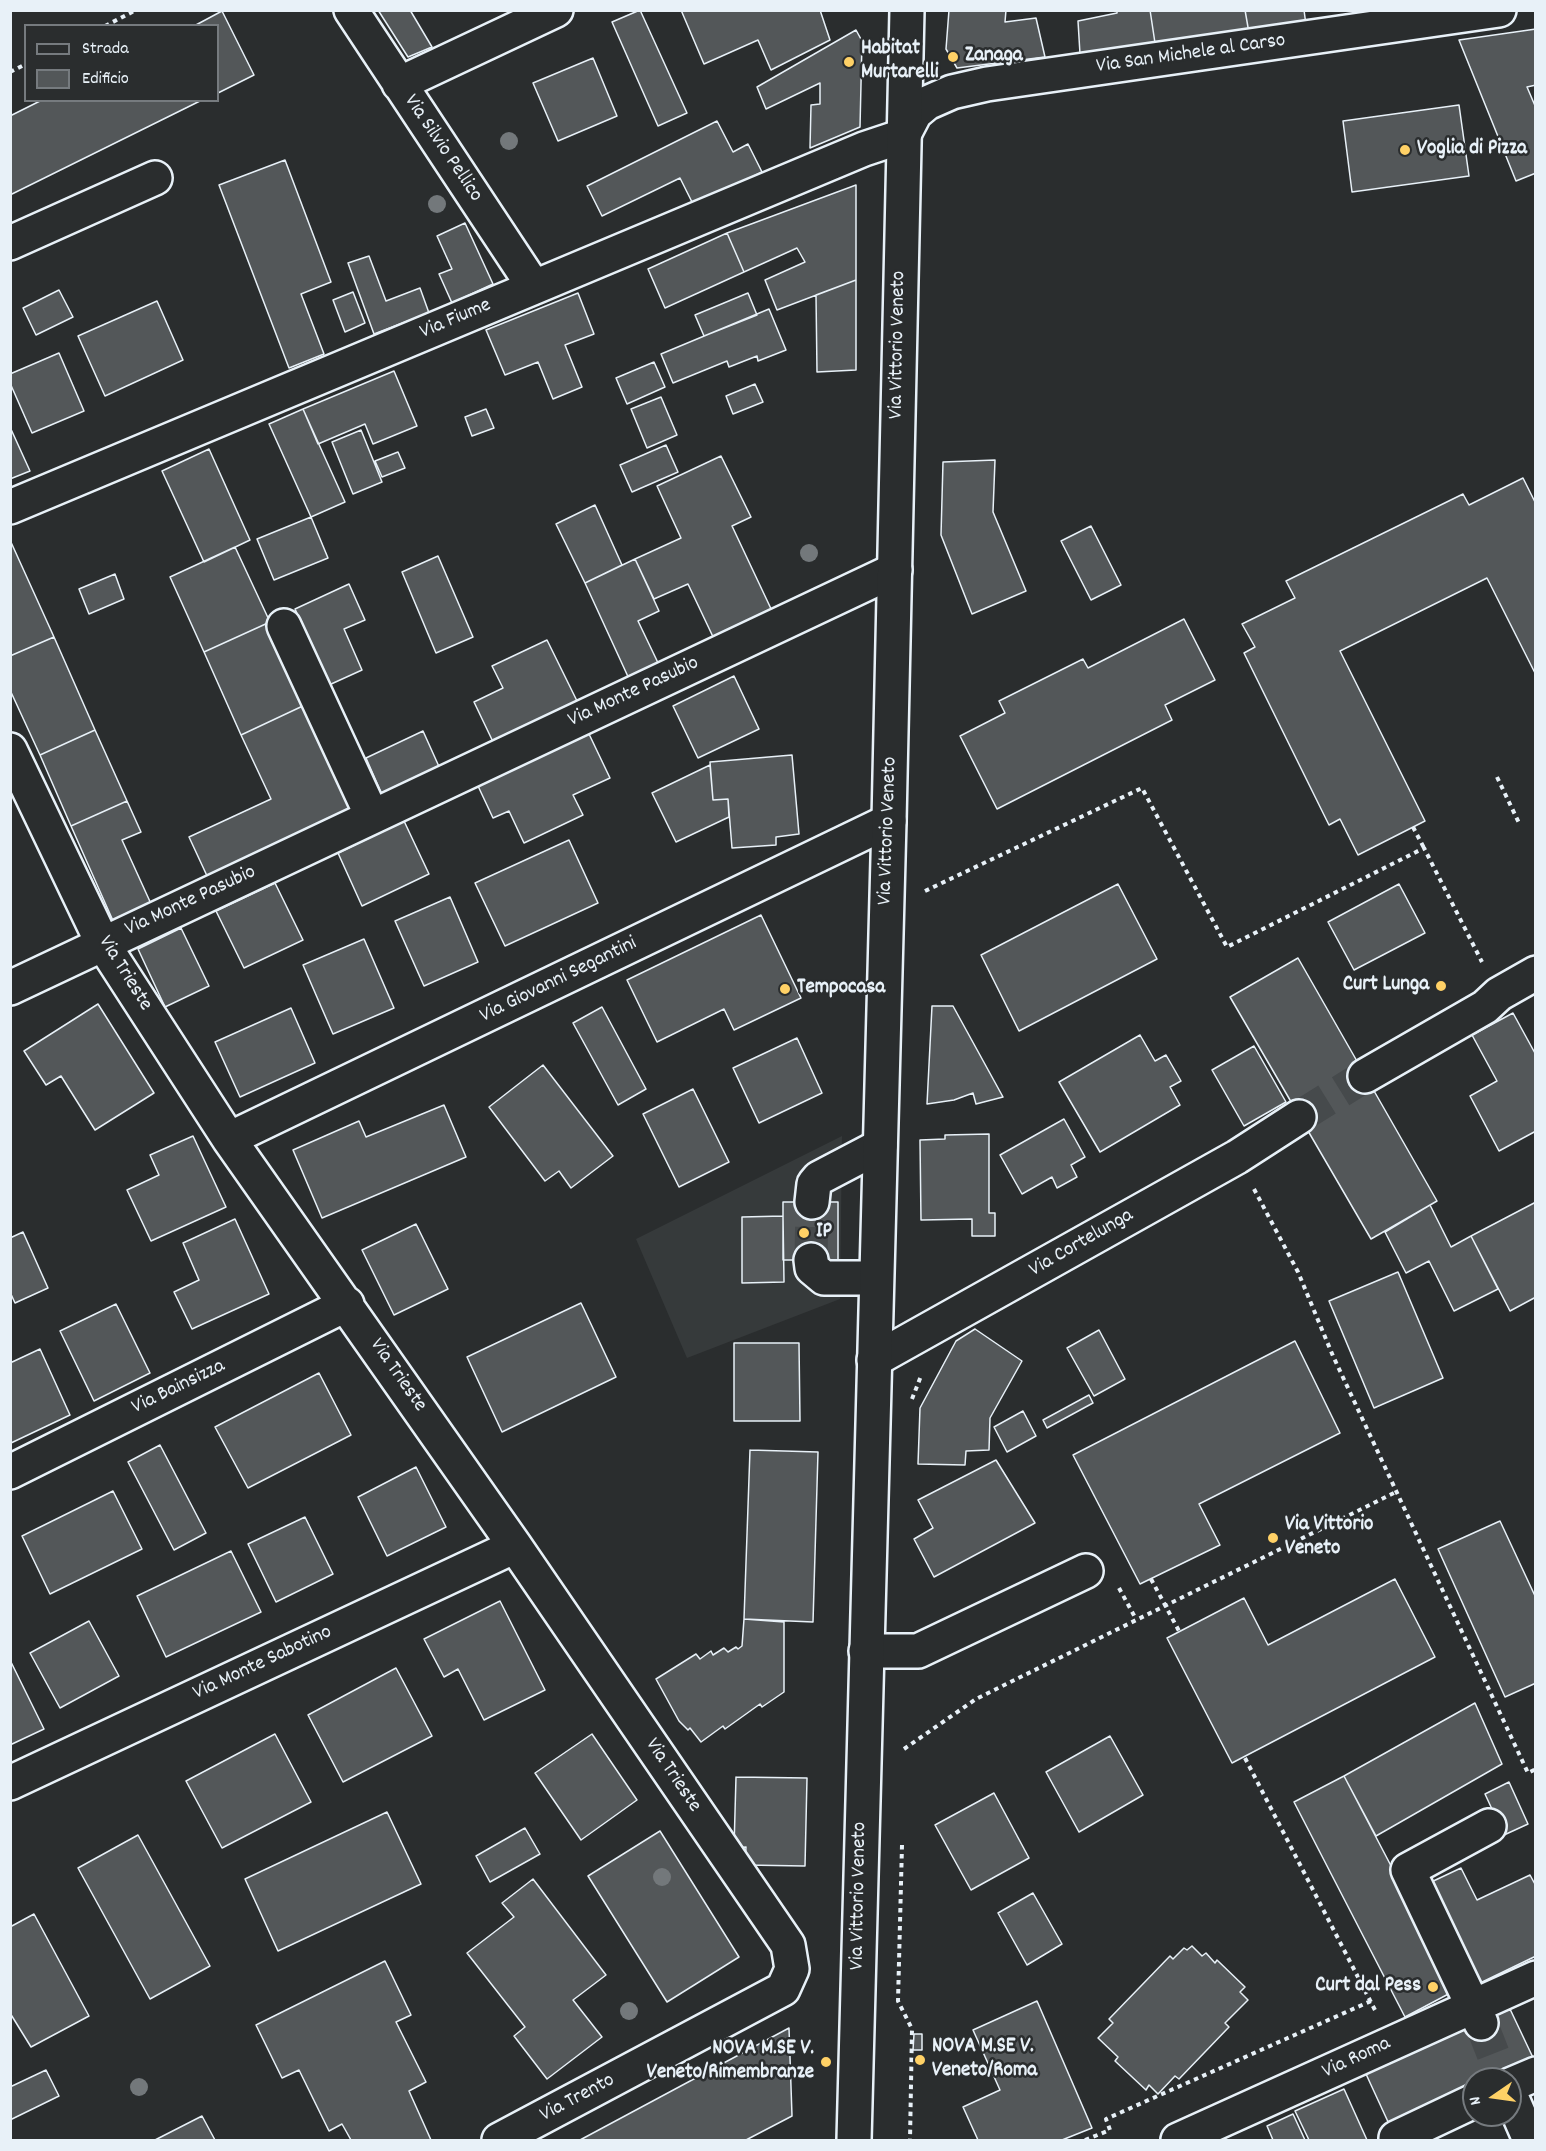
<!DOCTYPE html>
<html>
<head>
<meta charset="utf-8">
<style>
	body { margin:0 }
	#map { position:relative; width:1546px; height:2151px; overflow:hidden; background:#2a2d2e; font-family:Dekko,sans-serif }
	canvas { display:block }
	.frame { position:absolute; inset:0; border:12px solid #e8f1f8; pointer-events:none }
	.legend { position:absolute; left:24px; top:24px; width:195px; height:78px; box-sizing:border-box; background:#2a2d2e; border:2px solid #767b7f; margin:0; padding:8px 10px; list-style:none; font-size:18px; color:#e8f1f8 }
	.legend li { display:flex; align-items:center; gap:12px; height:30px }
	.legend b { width:30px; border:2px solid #767b7f }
	.north { position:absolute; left:1462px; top:2067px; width:60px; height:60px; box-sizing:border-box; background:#2a2d2e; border:2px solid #767b7f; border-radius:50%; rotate:257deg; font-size:16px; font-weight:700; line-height:24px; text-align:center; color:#e8f1f8 }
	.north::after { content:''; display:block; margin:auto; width:21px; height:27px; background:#ffd166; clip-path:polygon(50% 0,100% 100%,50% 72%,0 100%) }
</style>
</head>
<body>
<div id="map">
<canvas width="1546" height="2151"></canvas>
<div class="frame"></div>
<ul class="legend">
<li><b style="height:8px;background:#2a2d2e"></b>Strada</li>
<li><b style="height:16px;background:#535759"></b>Edificio</li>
</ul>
<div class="north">N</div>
</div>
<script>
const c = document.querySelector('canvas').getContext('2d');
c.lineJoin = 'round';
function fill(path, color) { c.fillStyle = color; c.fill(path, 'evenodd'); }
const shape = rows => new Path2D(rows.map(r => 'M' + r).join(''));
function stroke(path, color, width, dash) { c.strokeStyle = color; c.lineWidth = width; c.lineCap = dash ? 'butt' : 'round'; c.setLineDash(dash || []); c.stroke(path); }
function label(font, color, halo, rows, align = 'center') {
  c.font = font + ' Dekko,sans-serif'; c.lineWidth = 5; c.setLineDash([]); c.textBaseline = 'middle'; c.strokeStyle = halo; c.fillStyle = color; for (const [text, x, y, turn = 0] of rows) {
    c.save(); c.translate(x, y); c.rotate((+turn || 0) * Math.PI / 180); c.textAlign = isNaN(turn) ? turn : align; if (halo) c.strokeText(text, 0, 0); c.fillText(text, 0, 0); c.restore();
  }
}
const built = shape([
	[842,1136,840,1299,687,1358,636,1239]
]);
const building = shape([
	[378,10,410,10,432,47,408,57,378,10],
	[640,10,687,113,658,126,612,22,640,10],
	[681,10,820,10,830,40,771,70,758,40,704,64,681,10],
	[949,10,1006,10,1005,22,1036,18,1045,57,957,68,946,49,949,10],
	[1117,10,1150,10,1155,43,1080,54,1078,21,1117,13,1117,10],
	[1150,10,1245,10,1249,33,1155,43,1150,10],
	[1245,10,1304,10,1306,25,1249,33,1245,10],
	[222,11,254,75,218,93,218,26,194,26,222,11],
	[1536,29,1536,85,1527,87,1536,108,1536,173,1516,181,1459,40,1536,29],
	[856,30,862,41,860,127,810,148,811,105,820,104,820,83,766,109,757,87,856,30],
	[593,58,617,116,558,141,533,83,593,58],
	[42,100,202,100,10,195,10,116,42,100],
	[1459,105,1469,176,1352,192,1343,121,1459,105],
	[717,121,733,152,748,144,762,172,694,206,680,178,602,216,587,186,717,121],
	[285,160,331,282,301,294,324,354,289,368,219,185,285,160],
	[856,185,856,280,777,310,765,280,805,262,797,248,744,272,727,233,856,185],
	[465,223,493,284,452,303,439,274,452,269,437,236,465,223],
	[727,233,744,272,665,308,648,269,727,233],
	[369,256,386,301,420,288,429,313,374,334,348,263,369,256],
	[856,280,856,370,817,372,816,295,856,280],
	[59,290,73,317,36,335,23,308,59,290],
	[353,292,365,323,345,332,333,300,353,292],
	[578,293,594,334,565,345,582,387,553,399,538,362,505,375,486,330,578,293],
	[748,293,757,315,704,336,695,315,748,293],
	[157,301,183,360,105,396,78,336,157,301],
	[769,309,786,350,758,361,757,356,729,367,727,361,673,383,661,354,769,309],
	[59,353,84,411,32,433,10,383,10,374,59,353],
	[654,362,665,387,627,404,616,378,654,362],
	[394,371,417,426,373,444,365,424,318,444,303,409,394,371],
	[755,384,763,402,733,414,726,396,755,384],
	[661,397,677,435,647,448,631,409,661,397],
	[303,409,345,502,311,517,269,424,303,409],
	[486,409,494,428,472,436,465,417,486,409],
	[10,427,30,471,10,479,10,427],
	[361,430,382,482,353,494,332,442,361,430],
	[666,445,678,472,632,492,620,465,666,445],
	[209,449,250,540,204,562,162,471,209,449],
	[398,452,405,468,382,477,375,461,398,452],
	[721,456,751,517,732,526,773,613,715,641,688,584,654,599,635,559,681,538,657,486,721,456],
	[995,460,993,512,1026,591,972,614,941,535,943,462,995,460],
	[1523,478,1536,504,1536,675,1487,578,1340,651,1425,821,1358,855,1340,819,1329,825,1244,653,1255,647,1242,624,1295,598,1286,581,1463,494,1469,505,1523,478],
	[595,505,622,565,585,583,556,524,595,505],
	[311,517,328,558,274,580,257,539,311,517],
	[1091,526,1121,585,1091,600,1061,541,1091,526],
	[10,540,54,637,10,656,10,540],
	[235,547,270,622,204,652,170,577,235,547],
	[438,556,473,637,436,653,402,572,438,556],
	[635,559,659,611,638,621,660,667,630,681,585,583,635,559],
	[115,574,124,599,89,614,79,589,115,574],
	[349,584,365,620,344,629,362,670,329,685,295,609,349,584],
	[1184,619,1215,680,1165,705,1172,720,997,809,960,736,1005,713,999,701,1083,659,1088,668,1184,619],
	[270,622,307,704,241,735,204,652,270,622],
	[54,637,95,730,40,755,10,690,10,656,54,637],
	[547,640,579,705,495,746,474,702,503,688,492,666,547,640],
	[734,676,759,729,698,758,673,706,734,676],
	[307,704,356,811,208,878,189,837,271,799,241,735,307,704],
	[95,730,127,801,71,826,40,755,95,730],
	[423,731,441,771,383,797,366,758,423,731],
	[589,734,610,778,573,795,583,815,524,843,509,811,493,818,478,786,589,734],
	[792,755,799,834,776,837,776,845,732,848,728,799,713,800,710,762,792,755],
	[710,765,713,800,728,799,729,817,676,842,652,793,710,765],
	[127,801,141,832,122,840,152,906,114,923,71,826,127,801],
	[404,821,429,874,362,906,338,853,404,821],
	[569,840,598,903,505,946,475,883,569,840],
	[275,883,303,940,244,968,216,911,275,883],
	[1118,884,1157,959,1019,1031,981,955,1118,884],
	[1399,884,1425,933,1354,970,1328,922,1399,884],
	[450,897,478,962,424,986,395,921,450,897],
	[761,915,801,998,734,1030,724,1009,657,1042,627,980,761,915],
	[181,928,209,986,165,1007,138,949,181,928],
	[364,939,394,1008,333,1034,303,965,364,939],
	[1298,958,1437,1201,1371,1239,1230,997,1298,958],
	[98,1004,154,1093,95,1130,61,1076,46,1085,24,1051,98,1004],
	[932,1006,953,1006,1003,1097,976,1104,973,1093,954,1100,927,1104,932,1006],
	[602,1007,646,1089,618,1105,573,1023,602,1007],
	[291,1008,315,1063,240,1097,215,1042,291,1008],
	[1513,1013,1536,1055,1536,1131,1499,1151,1470,1096,1497,1081,1472,1035,1513,1013],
	[1140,1035,1155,1061,1166,1055,1181,1081,1170,1087,1180,1105,1100,1152,1059,1082,1140,1035],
	[797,1038,822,1093,759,1123,733,1068,797,1038],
	[1254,1046,1286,1102,1244,1126,1212,1070,1254,1046],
	[543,1065,613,1156,571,1188,559,1171,545,1181,489,1107,543,1065],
	[693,1089,729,1162,679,1187,643,1114,693,1089],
	[444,1105,466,1157,322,1218,293,1150,359,1121,366,1137,444,1105],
	[1064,1119,1085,1157,1071,1165,1077,1177,1057,1188,1052,1177,1022,1194,1000,1155,1064,1119],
	[989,1134,989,1213,995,1213,995,1236,972,1236,972,1219,921,1220,920,1140,945,1139,945,1135,989,1134],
	[193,1136,226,1207,151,1241,127,1190,159,1175,150,1155,193,1136],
	[783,1202,838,1202,838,1260,783,1260,783,1202],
	[1536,1202,1536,1297,1510,1311,1471,1236,1536,1202],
	[1430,1205,1451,1247,1471,1236,1498,1289,1454,1311,1429,1261,1406,1273,1385,1232,1430,1205],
	[783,1216,784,1282,742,1283,742,1217,783,1216],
	[235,1219,269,1294,192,1329,174,1292,199,1280,183,1243,235,1219],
	[416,1224,448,1289,394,1315,362,1250,416,1224],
	[23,1232,48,1288,15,1303,10,1292,10,1238,23,1232],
	[1398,1272,1443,1378,1374,1408,1329,1301,1398,1272],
	[581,1303,616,1377,502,1432,467,1357,581,1303],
	[116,1304,150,1373,94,1401,60,1331,116,1304],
	[975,1329,1022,1361,990,1418,989,1450,966,1451,965,1465,918,1464,920,1408,956,1341,975,1329],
	[1099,1330,1125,1379,1094,1396,1067,1348,1099,1330],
	[1295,1341,1340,1433,1199,1504,1220,1545,1140,1584,1073,1455,1295,1341],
	[734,1343,799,1343,800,1421,734,1421,734,1343],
	[40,1349,70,1415,11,1443,10,1363,40,1349],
	[319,1373,351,1435,248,1488,215,1427,319,1373],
	[1089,1395,1093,1403,1047,1428,1043,1420,1089,1395],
	[1023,1411,1036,1436,1007,1452,994,1427,1023,1411],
	[160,1445,206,1533,174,1550,128,1462,160,1445],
	[750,1450,818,1452,813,1622,744,1619,750,1450],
	[996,1460,1035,1523,934,1577,914,1539,933,1528,918,1500,996,1460],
	[416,1467,446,1527,387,1556,358,1497,416,1467],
	[113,1491,142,1549,50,1594,22,1536,113,1491],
	[305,1517,333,1574,276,1602,248,1544,305,1517],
	[1500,1521,1536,1598,1536,1683,1505,1697,1438,1549,1500,1521],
	[231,1551,261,1612,166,1657,137,1596,231,1551],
	[1395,1579,1435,1657,1232,1763,1167,1638,1244,1598,1268,1645,1395,1579],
	[500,1601,545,1690,484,1720,458,1669,444,1677,424,1639,500,1601],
	[744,1619,784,1622,784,1692,762,1707,760,1704,725,1729,723,1726,701,1742,690,1728,688,1730,679,1721,656,1679,696,1654,700,1659,711,1651,713,1655,724,1648,728,1652,736,1647,738,1649,742,1646,744,1619],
	[89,1621,119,1676,60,1708,30,1653,89,1621],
	[10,1660,44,1729,10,1745,10,1660],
	[396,1668,432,1736,343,1782,308,1715,396,1668],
	[1475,1703,1502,1764,1376,1836,1344,1776,1475,1703],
	[275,1734,311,1802,222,1848,186,1781,275,1734],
	[592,1734,637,1800,581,1840,535,1773,592,1734],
	[1110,1736,1143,1795,1079,1832,1046,1772,1110,1736],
	[1344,1776,1456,1990,1405,2017,1294,1802,1344,1776],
	[736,1777,807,1778,805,1866,745,1865,746,1847,734,1848,736,1777],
	[1509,1782,1528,1824,1504,1835,1485,1794,1509,1782],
	[994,1793,1029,1858,971,1890,935,1825,994,1793],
	[387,1812,421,1884,278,1951,245,1879,387,1812],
	[525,1828,540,1854,490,1882,476,1856,525,1828],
	[660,1831,739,1957,667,2002,588,1876,660,1831],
	[138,1835,210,1966,150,1999,78,1868,138,1835],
	[1461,1868,1477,1900,1530,1875,1536,1886,1536,1956,1476,1985,1427,1884,1461,1868],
	[533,1879,606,1975,573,2000,602,2037,547,2079,514,2036,525,2027,467,1953,514,1917,502,1903,533,1879],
	[1033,1893,1062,1944,1027,1965,998,1913,1033,1893],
	[34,1914,89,2016,31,2047,10,2013,10,1927,34,1914],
	[1192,1946,1202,1956,1206,1953,1215,1963,1217,1960,1245,1987,1240,1992,1248,2000,1225,2023,1229,2027,1179,2079,1175,2076,1158,2094,1149,2085,1146,2090,1115,2061,1118,2057,1098,2038,1113,2023,1109,2019,1170,1956,1173,1959,1184,1948,1187,1950,1192,1946],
	[385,1961,411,2015,396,2022,426,2082,409,2091,431,2140,351,2140,342,2124,329,2131,299,2070,282,2078,256,2025,385,1961],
	[1037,2001,1092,2128,1062,2140,978,2140,963,2107,1000,2090,973,2030,1037,2001],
	[1510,2009,1536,2064,1510,2079,1474,2079,1474,2101,1395,2137,1366,2074,1510,2009],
	[789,2028,792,2116,746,2140,580,2140,789,2028],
	[914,2034,922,2034,922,2050,913,2050,914,2034],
	[46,2070,59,2096,10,2120,10,2087,46,2070],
	[1344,2089,1367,2140,1309,2140,1295,2111,1344,2089],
	[1293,2114,1305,2140,1273,2140,1267,2126,1293,2114],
	[202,2116,215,2140,155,2140,202,2116]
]);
const minorTunnel = shape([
	[1299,1117,1365,1076],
	[811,1260,812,1202],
	[1481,2023,1503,2079]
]);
const path = shape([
	[105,26,136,10],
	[10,72,26,64],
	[1497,777,1519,823],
	[1413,827,1424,848],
	[925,891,1142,788,1227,947,1424,848,1482,962],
	[1254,1189,1298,1272,1333,1356,1528,1773,1536,1769],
	[912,1399,921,1376],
	[1151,1579,1179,1631],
	[1119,1588,1136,1619],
	[904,1749,976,1699,1398,1491],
	[1245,1758,1376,2012],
	[902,1845,898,2001,912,2029,910,2140],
	[1085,2140,1110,2130,1106,2119,1371,2001]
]);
const minor = shape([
	[351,10,534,287],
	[399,84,556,10],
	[10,243,155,178],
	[10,507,864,149,903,136,915,113,927,103,952,92,987,84,1499,10],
	[284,626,372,816],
	[10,750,103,944,229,1139,515,1546,788,1945,792,1969,783,1989,499,2140],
	[10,988,895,570],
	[1365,1076,1485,1007,1499,994,1536,973],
	[229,1139,889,821],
	[812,1202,814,1184,819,1178,880,1146],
	[811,1260,812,1268,824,1278,876,1278],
	[874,1360,1237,1157,1299,1117],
	[10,1472,347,1304],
	[866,1651,918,1651,1086,1571],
	[10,1783,515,1546],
	[1481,2023,1408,1870,1489,1826],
	[1510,2085,1536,2074],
	[1510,2094,1530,2140],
	[1178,2140,1536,1978],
	[1397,2140,1396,2138,1474,2101]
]);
const major = shape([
	[854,2140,889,821,907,10]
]);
const trees = [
	[509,141],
	[437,204],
	[809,553],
	[662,1877],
	[629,2011],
	[139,2087]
];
const markers = [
	[953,57,6,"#ffd166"],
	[849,62,6,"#ffd166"],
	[1405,150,6,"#ffd166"],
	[1441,986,6,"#ffd166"],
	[785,989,6,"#ffd166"],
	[804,1233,6,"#ffd166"],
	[1273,1538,6,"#ffd166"],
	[1433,1987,6,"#ffd166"],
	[920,2060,6,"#ffd166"],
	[826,2062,6,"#ffd166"]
];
const poiNames = [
	["Habitat",861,50],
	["Murtarelli",861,74],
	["Zanaga",965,57],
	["Voglia di Pizza",1417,150],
	["Curt Lunga",1429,986,"right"],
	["Tempocasa",797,989],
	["IP",816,1233],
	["Via Vittorio",1285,1526],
	["Veneto",1285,1550],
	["Curt dal Pess",1421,1987,"right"],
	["NOVA M.SE V.",932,2048],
	["Veneto/Roma",932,2072],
	["NOVA M.SE V.",814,2050,"right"],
	["Veneto/Rimembranze",814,2074,"right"]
];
const streetNames = [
	["Via San Michele al Carso",1191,55,-8],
	["Via Silvio Pellico",442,149,56],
	["Via Fiume",456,320,-23],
	["Via Vittorio Veneto",899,345,-89],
	["Via Monte Pasubio",634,693,-25],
	["Via Vittorio Veneto",889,831,-88],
	["Via Monte Pasubio",191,902,-25],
	["Via Trieste",124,974,58],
	["Via Giovanni Segantini",559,981,-26],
	["Via Cortelunga",1082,1244,-30],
	["Via Trieste",397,1376,55],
	["Via Bainsizza",179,1388,-26],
	["Via Monte Sabotino",263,1664,-25],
	["Via Trieste",672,1776,56],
	["Via Vittorio Veneto",860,1896,-89],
	["Via Roma",1357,2059,-25],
	["Via Trento",578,2099,-28]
];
fill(built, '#363a3b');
fill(building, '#535759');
stroke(building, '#e8f1f8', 1.5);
stroke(minorTunnel, '#464a4c', 33, [33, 16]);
stroke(minor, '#e8f1f8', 38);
stroke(major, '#e8f1f8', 38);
stroke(path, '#e8f1f8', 4, [4.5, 4.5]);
stroke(minor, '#2a2d2e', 33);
stroke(major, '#2a2d2e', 33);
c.fillStyle = '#73787b';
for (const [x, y] of trees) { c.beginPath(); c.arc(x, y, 9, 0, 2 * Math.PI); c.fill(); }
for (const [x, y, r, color] of markers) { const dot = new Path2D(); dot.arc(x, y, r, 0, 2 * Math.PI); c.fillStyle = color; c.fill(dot); stroke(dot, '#2a2d2e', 2); }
label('bold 21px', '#e8f1f8', '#2a2d2e', poiNames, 'left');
label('21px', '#e8f1f8', '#2a2d2e', streetNames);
</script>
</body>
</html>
